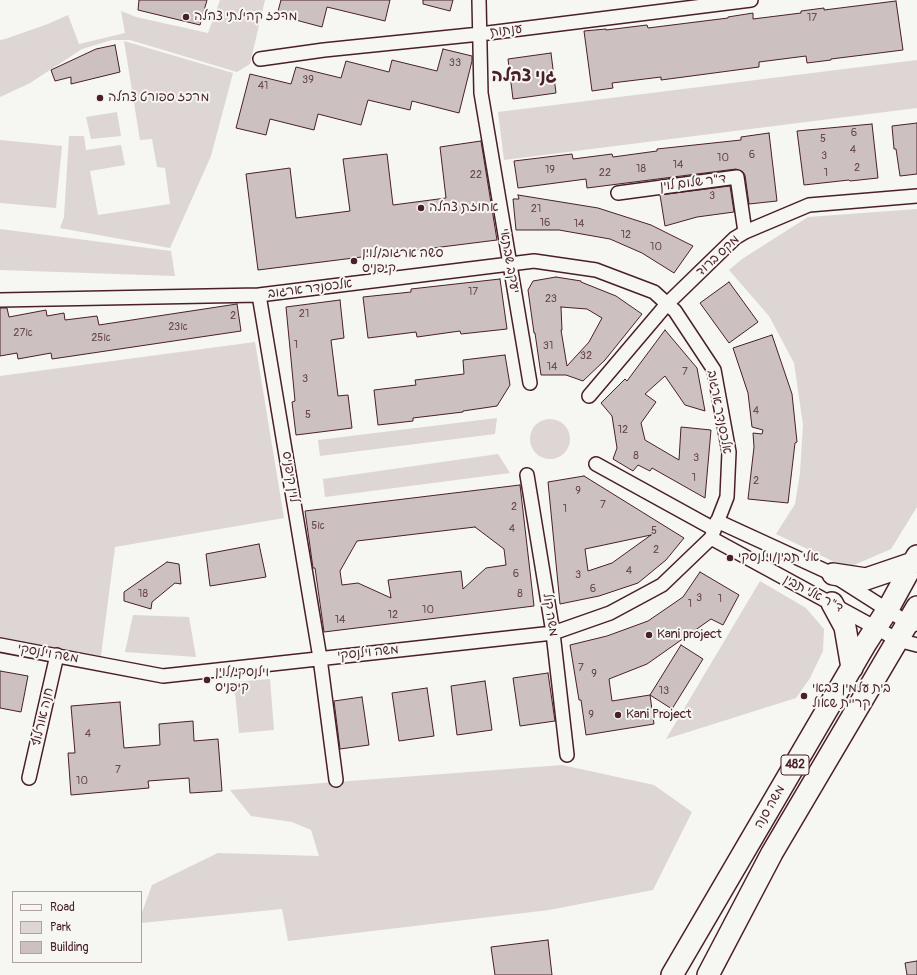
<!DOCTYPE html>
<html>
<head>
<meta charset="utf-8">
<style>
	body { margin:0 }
	#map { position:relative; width:917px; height:975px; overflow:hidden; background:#f6f6f2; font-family:Pangolin,sans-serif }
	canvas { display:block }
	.legend { position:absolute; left:12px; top:891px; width:130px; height:72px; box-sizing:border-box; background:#f6f6f2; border:1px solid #b1a0a2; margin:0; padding:5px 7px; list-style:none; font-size:12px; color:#4a1f2b }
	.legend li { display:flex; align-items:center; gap:8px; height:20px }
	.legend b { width:20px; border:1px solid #b1a0a2 }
</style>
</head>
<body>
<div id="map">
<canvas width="917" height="975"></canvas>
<ul class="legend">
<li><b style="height:5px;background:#f6f6f2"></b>Road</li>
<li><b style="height:11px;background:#ddd6d5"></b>Park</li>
<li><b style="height:11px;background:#ccc1c0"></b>Building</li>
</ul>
</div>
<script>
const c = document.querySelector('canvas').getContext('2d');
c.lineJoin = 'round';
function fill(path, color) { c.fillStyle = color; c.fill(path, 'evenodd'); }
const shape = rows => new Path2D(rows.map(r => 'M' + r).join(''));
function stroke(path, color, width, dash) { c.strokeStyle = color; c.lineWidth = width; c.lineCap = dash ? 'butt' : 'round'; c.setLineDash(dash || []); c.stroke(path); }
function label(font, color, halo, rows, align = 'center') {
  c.font = font + ' Pangolin,"Playpen Sans Hebrew",sans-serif'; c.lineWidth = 4; c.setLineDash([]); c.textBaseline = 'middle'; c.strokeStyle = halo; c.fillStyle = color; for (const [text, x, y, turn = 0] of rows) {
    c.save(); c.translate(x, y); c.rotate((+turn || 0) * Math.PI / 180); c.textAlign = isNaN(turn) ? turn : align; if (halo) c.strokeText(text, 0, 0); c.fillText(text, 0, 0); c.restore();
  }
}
const green = shape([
	[220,0,265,0,250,64,237,72,130,40,112,40,82,49,30,83,0,97,0,40,5,39,48,24,68,15,79,44,125,33,121,11,136,17,208,33],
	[124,41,233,73,211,156,170,248,60,228,64,217,69,136,84,136,86,150,121,145,125,165,90,171,98,215,170,204,165,168,157,167,152,139,140,140],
	[917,60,917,108,504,160,498,112],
	[117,112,121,136,91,139,86,117],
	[0,140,62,146,56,208,0,203],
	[917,209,917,507,891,549,847,568,776,534,795,504,800,473,803,425,794,363,769,316,729,270,742,259,808,217],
	[0,229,171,251,175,276,0,270],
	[255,342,284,518,115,547,100,663,0,643,0,376],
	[497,418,495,434,320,456,318,440],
	'530 439a20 20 0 1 1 40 0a20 20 0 1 1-40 0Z',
	[498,454,510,473,325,497,323,479],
	[760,581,806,608,824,629,823,651,810,678,796,698,666,739],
	[133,615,189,617,196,657,125,652],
	[270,679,274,730,239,733,234,682],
	[562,765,654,785,692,812,653,890,549,910,288,941,282,909,141,923,141,915,152,885,218,853,319,856,311,830,292,822,251,816,230,790]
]);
const building = shape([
	[139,0,207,0,200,25,138,10,139,0],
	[281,0,390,0,385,21,327,7,322,27,277,15,281,0],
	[423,0,453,0,450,11,423,4,423,0],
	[896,1,903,50,831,59,831,60,807,63,806,56,759,62,759,67,661,80,661,77,612,83,613,88,592,91,584,31,606,29,606,30,647,25,648,28,728,18,728,17,753,13,753,19,801,13,801,11,824,8,824,10,896,1],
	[115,45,120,72,71,84,71,77,55,81,51,70,96,49,115,45],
	[443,49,472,56,472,61,459,113,412,101,410,110,368,100,361,125,318,114,314,130,270,119,266,135,236,128,250,74,291,84,296,67,341,78,346,61,389,72,392,60,437,71,443,49],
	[551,53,556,93,513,99,508,59,551,53],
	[917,123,917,174,900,176,896,149,894,149,892,126,917,123],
	[872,124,878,178,850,181,849,180,804,185,797,131,872,124],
	[769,133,777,201,749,204,745,175,743,172,736,169,587,188,586,179,518,188,514,161,572,154,573,159,612,154,613,157,657,151,657,149,741,140,741,137,769,133],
	[481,141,497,240,258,270,246,174,290,168,296,218,350,211,343,159,387,154,393,205,446,198,440,147,481,141],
	[730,186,734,212,697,217,665,226,660,195,730,186],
	[518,195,598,208,651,225,693,246,674,273,642,253,610,239,559,230,516,230,513,199,519,199,518,195],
	[556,277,581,281,581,282,616,296,642,314,605,360,583,381,566,375,541,375,535,333,534,333,528,290,533,281,556,277],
	[561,307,587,309,602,318,589,342,567,366,561,330,562,330,561,307],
	[500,279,507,329,461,334,460,331,417,337,416,332,368,338,363,297,411,292,411,289,500,279],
	[729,282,758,322,729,343,700,303,729,282],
	[340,300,344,338,331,340,338,396,348,395,352,428,296,435,292,402,295,401,286,307,340,300],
	[237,304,241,331,52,359,51,353,18,359,17,353,0,356,0,308,7,308,9,317,46,310,47,316,64,313,65,320,97,316,99,325,237,304],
	[665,330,697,368,705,411,685,405,665,376,645,394,656,402,641,423,645,440,679,460,681,427,711,430,705,498,652,468,650,471,638,465,633,471,613,459,617,448,612,416,601,403,625,379,627,381,665,330],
	[772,335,792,394,797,442,795,443,788,503,748,499,754,447,753,433,762,434,763,430,752,427,748,393,733,348,772,335],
	[505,355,510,385,497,406,463,411,463,412,413,418,413,421,378,425,374,390,416,385,415,380,464,374,463,360,505,355],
	[584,476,684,538,666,560,638,583,599,596,560,604,548,482,584,476],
	[651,535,612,563,588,571,585,549,651,535],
	[520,485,534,606,324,632,315,568,313,568,305,511,520,485],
	[475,527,504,549,506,565,486,568,463,589,461,571,388,580,391,598,358,583,342,585,340,571,357,541,475,527],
	[259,544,266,577,210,586,206,554,259,544],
	[167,562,179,564,181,584,175,583,152,602,151,609,124,601,124,592,167,562],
	[700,572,739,595,723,625,711,619,647,664,609,679,612,701,650,695,654,724,586,735,581,700,579,700,570,645,607,636,648,621,683,597,700,572],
	[681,645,703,659,672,709,650,695,681,645],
	[0,671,28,676,21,712,0,708,0,671],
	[548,673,555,721,520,726,513,678,548,673],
	[485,681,492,730,457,735,451,686,485,681],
	[427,688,434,736,399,741,392,693,427,688],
	[362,697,369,745,340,749,334,701,362,697],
	[120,702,124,748,160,745,159,724,193,721,194,741,218,739,222,791,190,793,189,778,148,781,149,788,71,795,68,753,75,753,71,706,120,702],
	[548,940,552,975,495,975,491,947,548,940],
	[917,961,917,975,907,975,905,963,917,961]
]);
const minor = shape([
	[479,0,481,93,530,383],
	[260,59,324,50,480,34,751,0],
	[618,193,737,177,745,232],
	[259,295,320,658,336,780],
	[0,300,259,295,534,261,596,270,654,292,675,311,714,370,729,452,727,497,711,538,662,585,610,613,553,633,163,676,0,645],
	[589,396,667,304,735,238,745,232,809,205,917,196],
	[596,464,714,529],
	[527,475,553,633,567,755],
	[717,521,828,572,908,623,913,625],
	[711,538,898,640,917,645],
	[29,778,57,655]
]);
const primary = shape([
	[833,574,866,579,913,563],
	[832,603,845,627,852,668],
	[672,975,866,643,888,609,917,556],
	[708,975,772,853,917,607]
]);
const markers = [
	[186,17,4,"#4a1f2b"],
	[100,98,4,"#4a1f2b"],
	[421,208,4,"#4a1f2b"],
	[354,261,4,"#4a1f2b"],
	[730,558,4,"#4a1f2b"],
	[649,635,4,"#4a1f2b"],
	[207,680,4,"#4a1f2b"],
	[804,696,4,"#4a1f2b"],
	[618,715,4,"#4a1f2b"]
];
const numberNames = [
	["17",812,18],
	["33",455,63],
	["39",308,80],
	["41",263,86],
	["6",854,133],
	["5",823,139],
	["4",853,150],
	["6",752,155],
	["3",824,156],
	["10",723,158],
	["14",678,165],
	["2",857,168],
	["18",641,169],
	["19",550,170],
	["22",605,173],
	["1",826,173],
	["22",476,175],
	["3",712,196],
	["21",536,209],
	["16",545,223],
	["14",579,224],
	["12",626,235],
	["10",656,247],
	["17",473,292],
	["23",551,299],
	["21",304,314],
	["2",233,316],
	["23א",178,327],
	["27א",23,333],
	["25א",101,338],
	["1",296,345],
	["31",548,346],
	["32",586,356],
	["14",552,367],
	["7",685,372],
	["3",305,379],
	["4",756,411],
	["5",308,415],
	["12",623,430],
	["8",636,456],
	["3",696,458],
	["1",694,478],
	["2",756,481],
	["9",578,491],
	["7",603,505],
	["2",514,507],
	["1",565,509],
	["5א",318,526],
	["4",512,529],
	["5",654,531],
	["2",656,550],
	["4",629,571],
	["6",516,574],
	["3",578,575],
	["6",593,589],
	["18",143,594],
	["8",520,594],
	["3",699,598],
	["1",720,599],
	["1",690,604],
	["10",428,610],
	["12",393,615],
	["14",340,620],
	["7",581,668],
	["9",594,674],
	["13",664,691],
	["9",591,715],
	["4",88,734],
	["7",118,770],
	["10",82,781]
];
const shields = [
	[795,765,28]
];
const shieldNames = [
	["482",795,765]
];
const poiNames = [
	["מרכז קהילתי צהלה",194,17],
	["מרכז ספורט צהלה",108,98],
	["אחוזת צהלה",429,208],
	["סשה ארגוב/לוין",362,254],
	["קיפניס",362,269],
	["אלי תבין/וילנסקי",738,558],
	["Kani project",657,635],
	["וילנסקי/לוין",215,673],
	["קיפניס",215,688],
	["בית עלמין צבאי",812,689],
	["קריית שאול",812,704],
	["Kani Project",626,715]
];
const streetNames = [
	["ענתות",506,31,-7],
	["ד\"ר שלום לוין",693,183,-7],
	["מקס ברוד",718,256,-43],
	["יעקב שבתאי",509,261,80],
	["אלכסנדר ארגוב",310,289,-7],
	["אלכסנדר ארגוב",719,412,79],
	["לוין קיפניס",290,477,81],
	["ד\"ר אלי תבין",813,594,28],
	["משה קול",550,615,81],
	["משה וילנסקי",368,653,-6],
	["משה וילנסקי",48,654,10],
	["חנה אורלוף",43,717,-77],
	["משה סנה",770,807,-60]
];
const districtNames = [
	["גני צהלה",524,77]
];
fill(green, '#ddd6d5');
fill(building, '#ccc1c0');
stroke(building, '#4a1f2b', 1);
stroke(minor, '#4a1f2b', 16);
stroke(primary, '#4a1f2b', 24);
stroke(minor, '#f6f6f2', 13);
stroke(primary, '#f6f6f2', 21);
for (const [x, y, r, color] of markers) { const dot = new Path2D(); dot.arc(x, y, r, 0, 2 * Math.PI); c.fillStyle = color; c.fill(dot); stroke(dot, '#f6f6f2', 1.5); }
label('11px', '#6a4850', null, numberNames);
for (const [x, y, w] of shields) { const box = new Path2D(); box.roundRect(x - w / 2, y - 10, w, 20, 3); c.fillStyle = '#f6f6f2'; c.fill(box); stroke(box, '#4a1f2b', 1); }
label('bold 12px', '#4a1f2b', null, shieldNames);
label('13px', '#4a1f2b', '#f6f6f2', poiNames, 'left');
label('13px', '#4a1f2b', '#f6f6f2', streetNames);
label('bold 17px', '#4a1f2b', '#f6f6f2', districtNames);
</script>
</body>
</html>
